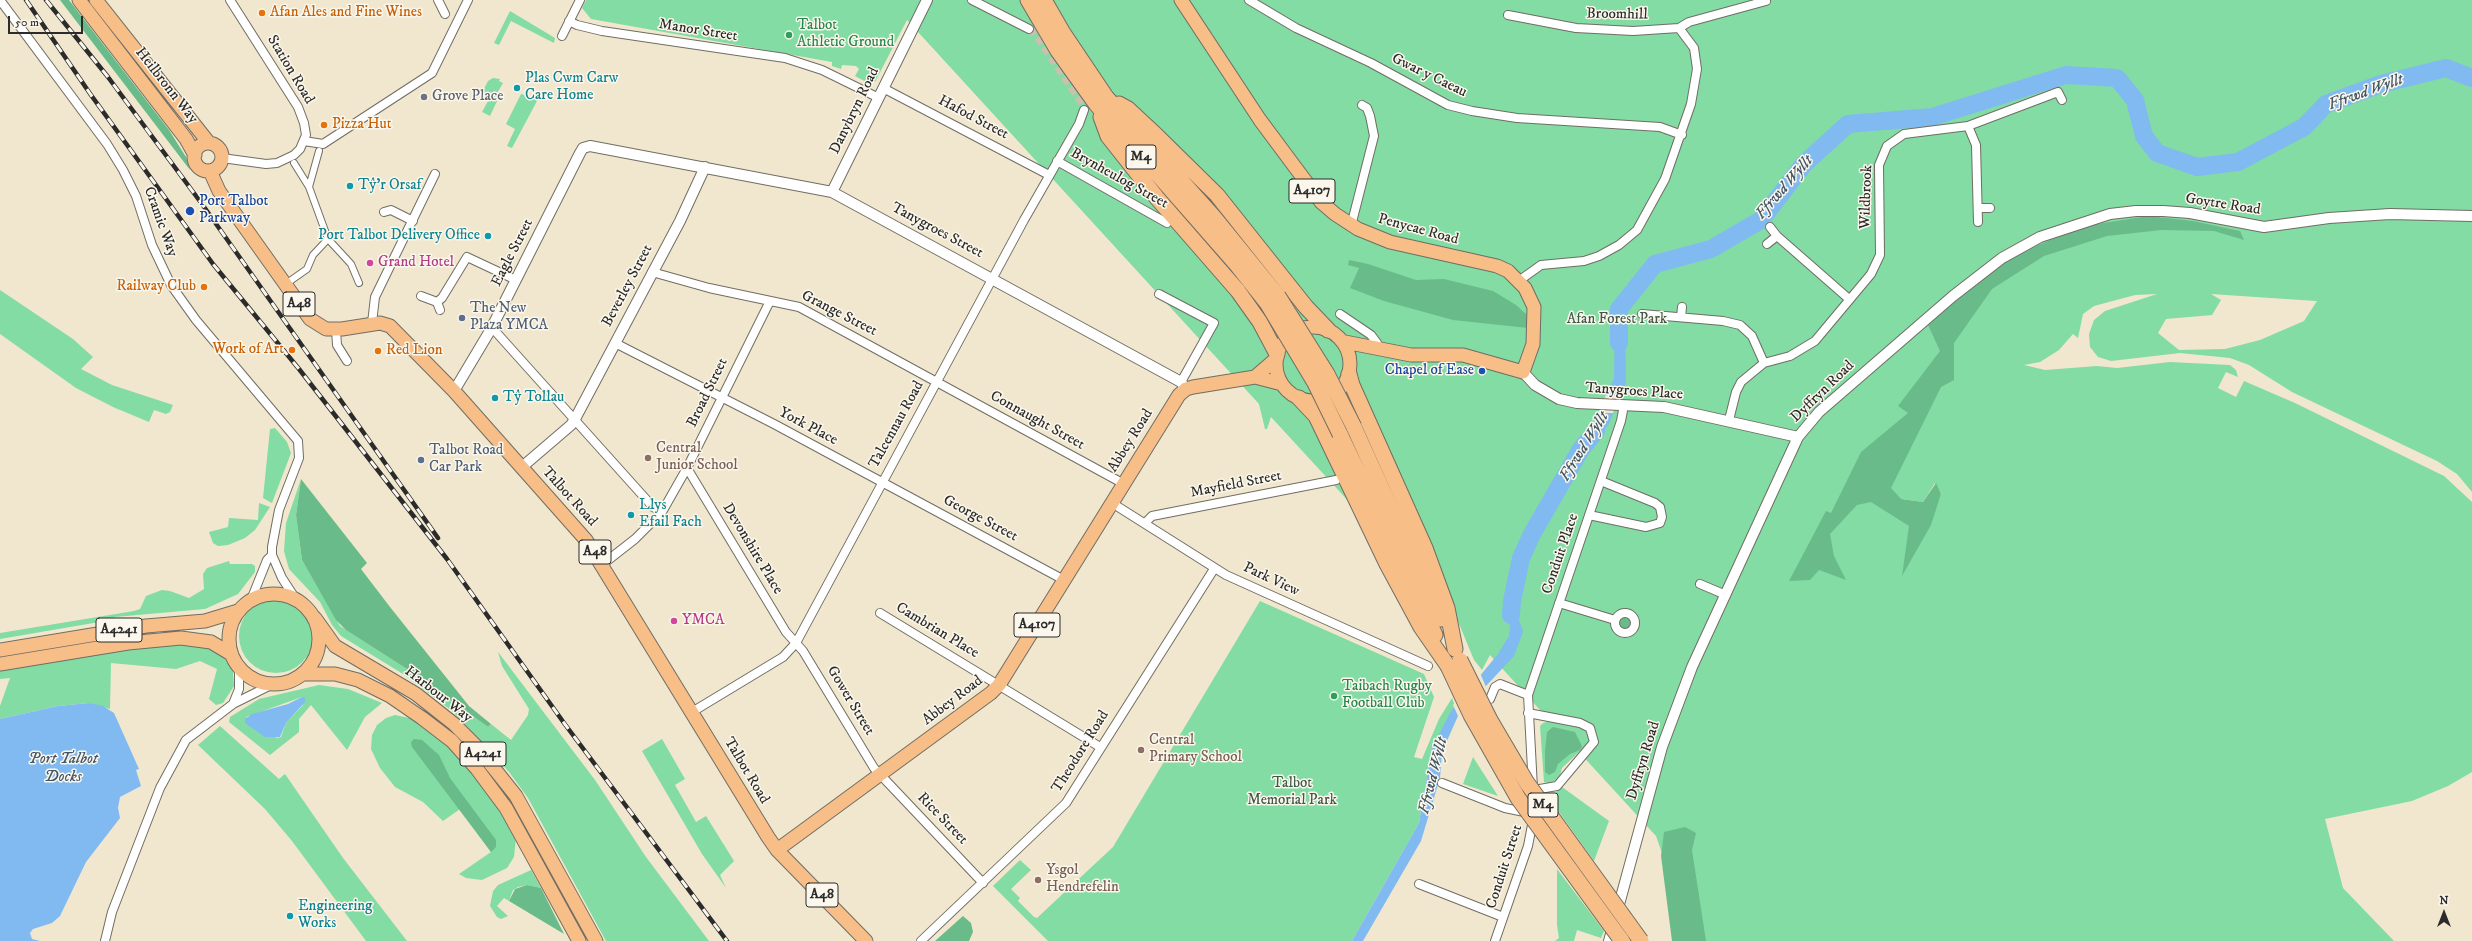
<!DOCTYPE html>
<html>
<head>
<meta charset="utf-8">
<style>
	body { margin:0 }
	#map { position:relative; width:2472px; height:941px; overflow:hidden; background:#f1e7ce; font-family:"IM FELL DW Pica",serif }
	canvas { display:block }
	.north { position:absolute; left:2424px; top:893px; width:40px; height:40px; -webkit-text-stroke:3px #fbf7ec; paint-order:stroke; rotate:0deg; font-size:11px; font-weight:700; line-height:16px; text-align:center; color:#2b2b2b }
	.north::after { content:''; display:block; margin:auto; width:14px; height:18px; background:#2b2b2b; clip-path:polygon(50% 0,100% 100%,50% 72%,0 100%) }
	.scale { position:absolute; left:8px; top:16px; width:75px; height:18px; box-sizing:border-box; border:2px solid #2b2b2b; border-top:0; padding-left:5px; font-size:12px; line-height:14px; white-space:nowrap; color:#2b2b2b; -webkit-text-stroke:3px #fbf7ec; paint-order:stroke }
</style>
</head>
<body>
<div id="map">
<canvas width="2472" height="941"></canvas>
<div class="north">N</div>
<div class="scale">50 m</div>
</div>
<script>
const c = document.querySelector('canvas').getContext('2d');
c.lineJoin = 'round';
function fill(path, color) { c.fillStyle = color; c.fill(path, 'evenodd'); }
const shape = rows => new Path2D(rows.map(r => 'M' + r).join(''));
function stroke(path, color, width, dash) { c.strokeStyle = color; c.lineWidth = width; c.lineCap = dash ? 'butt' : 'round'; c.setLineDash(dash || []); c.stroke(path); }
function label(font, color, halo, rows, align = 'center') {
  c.font = font + ' "IM FELL DW Pica",serif'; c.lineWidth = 3; c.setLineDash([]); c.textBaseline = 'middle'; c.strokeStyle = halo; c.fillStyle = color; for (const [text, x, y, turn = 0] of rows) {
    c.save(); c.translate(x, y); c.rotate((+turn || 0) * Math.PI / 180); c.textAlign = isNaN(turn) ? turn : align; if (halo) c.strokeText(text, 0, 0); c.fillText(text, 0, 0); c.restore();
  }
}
const green = shape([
	[586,0,2472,0,2472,492,2457,474,2437,461,2292,392,2249,365,2230,358,2180,353,2111,361,2098,357,2090,347,2089,334,2094,320,2105,311,2157,294,2135,295,2094,306,2083,314,2078,338,2073,334,2059,350,2040,362,2024,365,2045,370,2097,366,2117,368,2170,362,2230,365,2236,370,2238,377,2226,372,2218,388,2236,397,2244,381,2295,403,2444,476,2472,502,2472,772,2448,786,2412,801,2325,819,2343,888,2394,941,1693,941,1656,836,1579,752,1562,768,1560,776,1551,784,1544,782,1540,726,1543,723,1550,721,1490,655,1482,670,1474,660,1457,619,1271,417,1267,429,1265,429,1259,404,907,20,875,82,871,81,870,84,855,76,859,69,856,66,842,65,841,69,832,66,832,62,591,19,582,8],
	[2211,294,2316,301,2317,301,2304,321,2260,340,2225,349,2179,350,2158,333,2166,319,2212,315,2221,300],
	[1935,483,1941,494,1934,513,1902,499,1923,502],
	[510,11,555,38,554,43,511,21,499,45,494,43],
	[493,78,500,79,499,81,503,83,495,97,498,99,490,116,482,112,488,101,480,97,488,81],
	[521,94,538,99,512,148,507,146,515,129,506,124],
	[0,290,73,339,93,357,81,369,112,385,173,405,170,412,166,414,154,410,149,422,113,407,76,388,0,334],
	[275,428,287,442,291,453,272,503,263,498,270,429],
	[301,479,296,515,302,560,340,626,410,671,488,727,491,724,511,740,528,715,529,709,502,666,498,652,595,780,646,857,709,941,606,941,528,798,509,772,452,711,403,674,341,636,332,625,320,602,289,569,284,551,286,523],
	[259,503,270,507,255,530,245,538,228,545,218,546,213,543,209,532,228,527,229,518,258,520],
	[229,561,230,564,252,564,255,566,255,572,238,594,205,609,115,617,111,620,0,639,0,633,134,611,140,609,146,596,162,590,170,591,189,598,204,589,203,574,207,568],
	'239 636a37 37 0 1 1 74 0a37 37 0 1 1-74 0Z',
	[1260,601,1424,674,1434,697,1414,757,1422,759,1439,719,1452,698,1455,706,1432,748,1419,823,1352,941,1048,941,993,886,1020,860,1031,870,1011,889,1020,898,1018,901,1034,917,1037,918,1113,847],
	[181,643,202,645,222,656,227,661,233,672,234,686,223,703,216,705,209,699,217,669,200,661,176,669,111,663,110,709,89,703,58,706,0,719,0,706,10,678,0,679,0,669,138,648],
	[319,685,348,689,382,703,365,717,347,750,311,705,299,719,299,732,270,755,229,722,230,717,259,699],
	[302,697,303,705,286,723,281,737,277,738,246,717],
	[395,715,414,719,441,739,477,776,510,825,516,838,514,857,507,868,482,880,466,878,459,874,491,852,460,809,443,821,423,802,395,787,380,768,371,749,372,735,377,725,386,718],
	[220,726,279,779,285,774,343,858,407,941,366,941,292,841,265,809,198,745],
	[662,739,685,779,675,785,696,822,706,816,734,861,720,875,726,888,702,854,642,751],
	[1473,757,1498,796,1463,784],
	[1562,787,1609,821,1594,861,1549,798],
	[1557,869,1604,931,1601,938,1577,930,1574,941,1555,941,1559,938,1557,925],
	[531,870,541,888,527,885,518,887,513,890,509,901,504,898,497,906,508,916,501,919,497,917,490,906,493,891,498,885]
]);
const forest = shape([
	[60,0,69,0,169,130,186,157,190,170],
	[2148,216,2193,221,2240,231,2244,240,2214,231,2161,230,2107,236,2044,256,1992,289,1954,343,1954,380,1941,387,1891,488,1901,499,1923,502,1936,483,1941,494,1931,525,1902,576,1909,526,1871,502,1857,505,1830,534,1834,556,1846,580,1819,570,1810,580,1789,581,1826,511,1831,513,1861,452,1908,413,1898,406,1940,351,1928,325,1997,266,2036,246,2085,226],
	[1349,260,1368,264,1416,280,1444,279,1493,291,1516,305,1526,314,1528,328,1453,320,1384,301,1350,288,1359,268,1348,265],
	[301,479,367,563,361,569,390,607,469,706,491,724,488,727,410,671,346,630,336,620,302,560,296,515],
	'1619 623a6 6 0 1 1 12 0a6 6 0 1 1-12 0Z',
	[1553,727,1575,732,1582,746,1580,750,1570,754,1558,764,1555,772,1549,775,1545,772,1545,751,1547,732],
	[414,739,422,740,439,755,450,778,496,840,496,847,491,852,412,747,411,742],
	[1685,827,1696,833,1692,850,1706,941,1672,941,1661,856,1664,832],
	[527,885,541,888,564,934,509,901,515,889],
	[963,916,971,923,973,932,969,941,935,941]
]);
const water = shape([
	[1615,319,1625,319,1626,382,1609,424,1584,452,1577,445,1598,413,1614,378],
	[1510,590,1519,594,1515,607,1523,632,1514,656,1458,716,1442,752,1440,778,1421,841,1363,941,1352,941,1419,823,1432,748,1451,711,1498,654,1509,636,1510,626,1507,601],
	[302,697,305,698,305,702,286,723,280,737,265,737,245,723,245,719,252,714,288,704],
	[89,703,103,706,114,713,139,769,136,770,141,786,120,797,118,808,120,818,86,862,60,916,52,923,33,929,30,933,32,939,40,941,0,941,0,719,58,706]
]);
const pier = shape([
	[1606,395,1620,396,1613,413,1598,413],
	[1480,673,1486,687,1459,718,1453,705]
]);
const river = shape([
	[1619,343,1619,309,1655,264,1711,249,1761,220,1804,164,1848,124,1932,117,2066,75,2117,78,2135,100,2144,136,2157,153,2197,167,2238,162,2304,127,2326,104,2381,84,2446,68,2472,78],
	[1511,615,1512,601,1521,558,1532,534,1581,449,1596,431]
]);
const minorTunnel = shape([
	[1029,29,1035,33,1082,103,1084,110]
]);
const pedestrian = shape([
	[319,151,309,187,328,239,351,264,359,283],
	[294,163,309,187],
	[290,281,307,269,313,255,328,239]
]);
const minor = shape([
	[0,0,107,144,123,170,136,196,152,245,171,285,196,320,298,441,299,458,279,510,272,547,272,555,282,578,295,598],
	[438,0,445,14],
	[972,0,1029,29],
	[1249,0,1296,28,1371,63,1448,105,1472,111,1517,118,1660,127,1682,135],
	[1508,15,1576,28,1633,31,1679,28,1689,22,1766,1],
	[569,21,577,25,602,31,785,58,822,70,879,98],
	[562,36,580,0],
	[883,88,1049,175],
	[1968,126,1976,145,1978,222],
	[304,141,323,144,432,73,468,0],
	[222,158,266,164,277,163,294,155,300,149,306,135,304,123,298,107,230,0],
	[1057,161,1167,223],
	[1978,208,1990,208],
	[384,212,391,210,413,221],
	[1351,226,1374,136,1370,116,1367,108,1362,105],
	[1770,227,1777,236,1849,299],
	[1767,244,1777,236],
	[652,272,709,288,799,307,1124,484],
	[1520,280,1541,265,1584,261,1599,256,1619,245,1637,230,1665,179,1691,104,1697,69,1694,48,1679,28],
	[1159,294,1214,323,1181,382],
	[421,296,437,302,442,298,467,257,516,280],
	[437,302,440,310],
	[1340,314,1371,335,1377,343,1379,349],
	[1642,314,1723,321,1740,325,1752,336,1764,363],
	[1681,317,1682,307],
	[372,323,375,297,435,174],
	[491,329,495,331,653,507,662,512],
	[336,330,337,345,347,361],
	[615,343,774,424,1064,580],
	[1729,420,1736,392,1741,382,1764,363,1790,356,1815,341,1871,274,1880,255,1879,165,1887,146,1904,134,1968,126,2058,92,2062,100],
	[687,468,786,632,803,651,874,768,983,883],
	[1112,503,1226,575,1428,666],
	[1589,515,1646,527,1660,523,1662,517,1660,507,1655,503,1601,481],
	[1145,523,1152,516,1336,480],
	[603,564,635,539,662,512,687,468,770,301],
	[1700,584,1726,595],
	[251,600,267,560,272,555],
	[1559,603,1615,620],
	'1615 623a10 10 0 1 1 20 0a10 10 0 1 1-20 0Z',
	[880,613,1100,747],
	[1490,699,1495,687,1500,684,1528,695],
	[233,704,239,689,239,668],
	[692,712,783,657,796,643,1024,220,1079,124,1084,110],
	[1528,713,1580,723,1590,728,1594,742,1557,786,1534,790],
	[1442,783,1505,808,1529,813],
	[1533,788,1528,695,1621,421,1624,405],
	[1419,884,1503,917],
	[105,941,112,912,160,788,186,740,233,704,273,684],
	[921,941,1066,803,1214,569],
	[1495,941,1528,846,1537,799]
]);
const tertiary = shape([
	[832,192,927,0],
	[1523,372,1535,385,1559,399,1577,403,1664,407,1798,437],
	[454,391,491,329,580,153,583,148,590,146,832,192,1181,382,1186,389],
	[522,467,571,425,575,419,680,221,705,167],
	[1609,941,1662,747,1692,667,1798,437,1819,412,1953,296,2002,258,2040,237,2110,214,2136,211,2163,211,2190,213,2264,227,2329,218,2390,214,2472,216]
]);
const primary = shape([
	[79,0,186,139,195,155],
	[96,0,209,143],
	[1181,0,1260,120,1321,202,1335,214,1358,229,1390,242,1497,266,1508,271,1525,288,1534,307,1533,344,1523,372,1463,355,1411,355,1345,342],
	'194 157a14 14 0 1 1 28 0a14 14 0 1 1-28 0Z',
	[210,171,219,191,310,319,326,329,342,329,380,323,390,326,454,391,586,540,768,837,777,850,866,941],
	'1276 364a37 37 0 1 1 74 0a37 37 0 1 1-74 0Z',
	[1255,377,1277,358],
	'229 639a45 45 0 1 1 90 0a45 45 0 1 1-90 0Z',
	[315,618,335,646,416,694,454,724,477,747,516,796,596,941],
	[0,650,146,626,205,621,238,611],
	[0,664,128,643,181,638,211,642,231,654],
	[302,674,335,674,358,680,390,696,422,718,452,741,477,769,506,808,579,941],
	[777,850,991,693,999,685,1179,395,1186,389,1193,387,1255,377,1282,384]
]);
const motorway = shape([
	[1028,0,1058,51,1096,104,1237,265,1267,303],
	[1044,0,1063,33,1106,97,1213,216,1278,296],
	[1119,104,1128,109,1157,136,1217,195,1306,307,1328,330],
	[1101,117,1108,136,1157,198,1238,291,1260,322,1277,354],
	[1349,374,1352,385,1425,548,1447,608,1455,649],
	[1299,398,1316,416,1387,564,1421,627,1448,666],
	[1354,427,1441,619],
	[1340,434,1435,635]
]);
const rail = shape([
	[26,0,91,95,213,264,299,369,447,559,564,723,727,941],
	[46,0,108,77,202,204,438,538]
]);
const motorwayBridge = shape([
	[1278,296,1327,374,1354,427],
	[1267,303,1315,383,1340,434],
	[1460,660,1490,720,1527,783,1641,941],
	[1448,666,1471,715,1518,798,1622,941]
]);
const markers = [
	[262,13,4,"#e8710a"],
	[789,35,4,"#2e9e5b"],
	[517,88,4,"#0f9aa8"],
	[424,97,4,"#6b7280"],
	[324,125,4,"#e8710a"],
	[350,186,4,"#0f9aa8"],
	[190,211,5,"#1a4fb4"],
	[488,236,4,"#0f9aa8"],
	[370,263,4,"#d1479c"],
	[204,287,4,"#e8710a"],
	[462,318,4,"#5c6f8a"],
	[292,350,4,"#e8710a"],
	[378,351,4,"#e8710a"],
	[1482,371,4,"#1a4fb4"],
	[495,398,4,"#0f9aa8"],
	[648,458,4,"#8d6e63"],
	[421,460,4,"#5c6f8a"],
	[631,515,4,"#0f9aa8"],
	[674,621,4,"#d1479c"],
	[1334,696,4,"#2e9e5b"],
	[1141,750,4,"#8d6e63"],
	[1038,880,4,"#8d6e63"],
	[290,916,4,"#0f9aa8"]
];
const shields = [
	[1141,157,30],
	[1312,191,46],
	[299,304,32],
	[595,552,32],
	[1037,625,46],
	[119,630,46],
	[483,754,46],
	[1543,805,30],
	[822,895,32]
];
const shieldNames = [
	["M4",1141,157],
	["A4107",1312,191],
	["A48",299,304],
	["A48",595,552],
	["A4107",1037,625],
	["A4241",119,630],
	["A4241",483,754],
	["M4",1543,805],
	["A48",822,895]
];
const foodNames = [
	["Afan Ales and Fine Wines",270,13],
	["Pizza Hut",332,125],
	["Railway Club",196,287,"right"],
	["Work of Art",284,350,"right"],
	["Red Lion",386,351]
];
const streetNames = [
	["Broomhill",1617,15,1],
	["Manor Street",698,31,9],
	["Station Road",290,70,59],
	["Gwar y Caeau",1429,76,26],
	["Heilbronn Way",166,86,52],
	["Danybryn Road",855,111,-64],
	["Hafod Street",973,118,28],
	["Brynheulog Street",1119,179,29],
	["Wildbrook",1867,197,-88],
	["Goytre Road",2223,205,9],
	["Cramic Way",160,222,70],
	["Penycae Road",1418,230,15],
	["Tanygroes Street",937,231,28],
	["Eagle Street",513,253,-63],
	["Beverley Street",628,286,-62],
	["Grange Street",839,314,27],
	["Tanygroes Place",1634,392,4],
	["Dyffryn Road",1823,392,-44],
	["Broad Street",708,393,-64],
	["Connaught Street",1037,421,29],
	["Talcennau Road",897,425,-61],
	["York Place",808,427,28],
	["Abbey Road",1131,441,-58],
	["Mayfield Street",1236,485,-11],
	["Talbot Road",569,497,48],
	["George Street",980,519,28],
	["Devonshire Place",752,549,59],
	["Conduit Place",1561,554,-71],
	["Park View",1271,580,25],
	["Cambrian Place",937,631,31],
	["Harbour Way",438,695,38],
	["Gower Street",850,701,59],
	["Abbey Road",953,701,-37],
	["Theodore Road",1081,752,-58],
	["Dyffryn Road",1644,761,-73],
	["Talbot Road",746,771,59],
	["Rice Street",942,819,46],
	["Conduit Street",1505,867,-72]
];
const leisureNames = [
	["Talbot",797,26],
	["Athletic Ground",797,43],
	["Taibach Rugby",1342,687],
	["Football Club",1342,704]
];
const cultureNames = [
	["Plas Cwm Carw",525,79],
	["Care Home",525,96],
	["Tŷ’r Orsaf",358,186],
	["Port Talbot Delivery Office",480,236,"right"],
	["Tŷ Tollau",503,398],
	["Llys",639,506],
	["Efail Fach",639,523],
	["Engineering",298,907],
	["Works",298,924]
];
const worshipNames = [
	["Grove Place",432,97]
];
const transitNames = [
	["Port Talbot",199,202],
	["Parkway",199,219],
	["Chapel of Ease",1474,371,"right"]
];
const hotelNames = [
	["Grand Hotel",378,263],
	["YMCA",682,621]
];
const serviceNames = [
	["The New",470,309],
	["Plaza YMCA",470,326],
	["Talbot Road",429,451],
	["Car Park",429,468]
];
const parkNames = [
	["Afan Forest Park",1617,320],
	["Talbot",1292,784],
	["Memorial Park",1292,801]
];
const educationNames = [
	["Central",656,449],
	["Junior School",656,466],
	["Central",1149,741],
	["Primary School",1149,758],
	["Ysgol",1046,871],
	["Hendrefelin",1046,888]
];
const waterNames = [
	["Ffrwd Wyllt",2366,93,-20],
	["Ffrwd Wyllt",1785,188,-49],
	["Ffrwd Wyllt",1585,447,-58],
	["Port Talbot",63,760],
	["Docks",63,778],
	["Ffrwd Wyllt",1434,776,-76]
];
fill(green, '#82dca3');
fill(forest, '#69bc89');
fill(water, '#80baf1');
fill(pier, '#f1e7ce');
stroke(river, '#80baf1', 18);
stroke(minorTunnel, '#c9c1ad', 8, [8, 4]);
stroke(pedestrian, '#706d64', 8);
stroke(minor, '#706d64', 10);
stroke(tertiary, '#706d64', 12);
stroke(primary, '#706d64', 15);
stroke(motorway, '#706d64', 17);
stroke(pedestrian, '#fff', 6);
stroke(minor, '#fff', 8);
stroke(tertiary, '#fff', 10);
stroke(primary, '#f7be88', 13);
stroke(motorway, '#f7be88', 15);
stroke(rail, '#2b2b2b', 4.5);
stroke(rail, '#fbf7ec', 3, [9]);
stroke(motorwayBridge, '#706d64', 17, []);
stroke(motorwayBridge, '#f7be88', 15);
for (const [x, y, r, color] of markers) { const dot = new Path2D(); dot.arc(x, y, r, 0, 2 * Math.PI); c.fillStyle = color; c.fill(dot); stroke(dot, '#fbf7ec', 1.5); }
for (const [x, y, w] of shields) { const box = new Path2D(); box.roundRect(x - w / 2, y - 12, w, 24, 3); c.fillStyle = '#fbf7ec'; c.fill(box); stroke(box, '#2b2b2b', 1); }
label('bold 14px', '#2b2b2b', null, shieldNames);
label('15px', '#c56008', '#fbf7ec', foodNames, 'left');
label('15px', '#2b2b2b', '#fbf7ec', streetNames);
label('15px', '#27864d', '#fbf7ec', leisureNames, 'left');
label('15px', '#0d838f', '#fbf7ec', cultureNames, 'left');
label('15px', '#5b616d', '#fbf7ec', worshipNames, 'left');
label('15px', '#164399', '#fbf7ec', transitNames, 'left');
label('15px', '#b23c85', '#fbf7ec', hotelNames, 'left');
label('15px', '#4e5e75', '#fbf7ec', serviceNames, 'left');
label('15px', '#415749', '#fbf7ec', parkNames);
label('15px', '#785e54', '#fbf7ec', educationNames, 'left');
label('italic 16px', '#445666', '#fbf7ec', waterNames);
</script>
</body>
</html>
